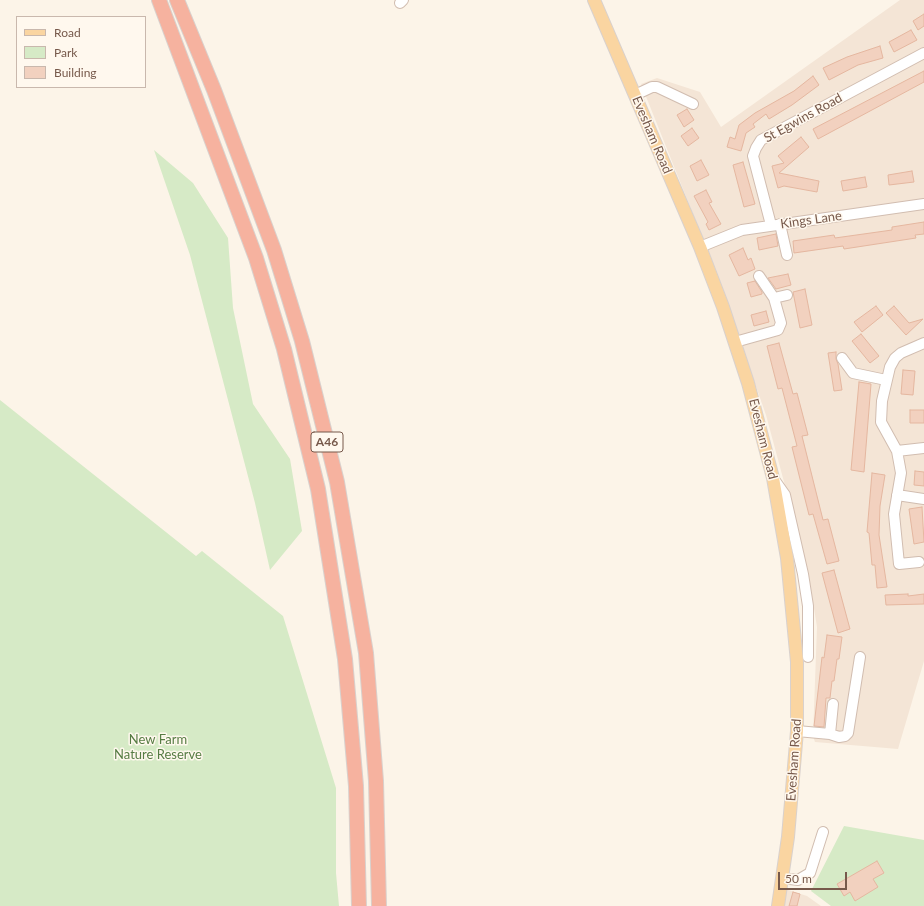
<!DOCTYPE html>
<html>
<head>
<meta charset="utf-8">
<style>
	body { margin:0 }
	#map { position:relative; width:924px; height:906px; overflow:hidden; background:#fcf4e8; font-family:Lato,sans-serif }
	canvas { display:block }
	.legend { position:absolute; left:16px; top:16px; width:130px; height:72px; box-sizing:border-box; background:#fff8ee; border:1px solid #c9b8ad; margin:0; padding:5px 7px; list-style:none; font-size:12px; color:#77594b }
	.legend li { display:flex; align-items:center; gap:8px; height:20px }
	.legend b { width:20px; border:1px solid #c9b8ad }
	.scale { position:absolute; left:778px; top:872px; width:69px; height:18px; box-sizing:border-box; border:2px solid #77594b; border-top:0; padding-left:5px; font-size:12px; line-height:14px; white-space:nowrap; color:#77594b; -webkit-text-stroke:3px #fff8ee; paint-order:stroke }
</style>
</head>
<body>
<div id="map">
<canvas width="924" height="906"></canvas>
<ul class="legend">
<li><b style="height:5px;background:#fad5a1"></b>Road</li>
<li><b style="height:11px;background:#d6eac6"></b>Park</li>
<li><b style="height:11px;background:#f2d1bf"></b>Building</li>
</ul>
<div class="scale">50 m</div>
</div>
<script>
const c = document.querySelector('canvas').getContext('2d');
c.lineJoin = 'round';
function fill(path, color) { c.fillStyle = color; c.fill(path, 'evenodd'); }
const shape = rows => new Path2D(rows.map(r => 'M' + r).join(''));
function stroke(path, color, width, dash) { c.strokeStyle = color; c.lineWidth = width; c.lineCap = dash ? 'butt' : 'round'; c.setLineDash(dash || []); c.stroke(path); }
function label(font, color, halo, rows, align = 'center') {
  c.font = font + ' Lato,sans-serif'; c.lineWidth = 3; c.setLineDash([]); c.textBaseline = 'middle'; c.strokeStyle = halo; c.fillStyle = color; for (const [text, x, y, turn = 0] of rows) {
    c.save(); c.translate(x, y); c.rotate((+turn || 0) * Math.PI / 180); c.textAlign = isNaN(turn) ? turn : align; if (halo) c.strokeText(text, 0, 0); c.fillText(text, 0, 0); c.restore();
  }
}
const residential = shape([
	[900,0,924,0,924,661,898,749,815,742,813,736,817,627,808,571,766,415,713,264,641,84,657,78,700,92,721,127],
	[782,888,807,896,821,906,779,906]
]);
const green = shape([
	[154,150,193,183,228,238,233,308,253,404,290,459,302,531,270,570,255,503,190,255],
	[0,400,196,556,202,551,283,616,336,788,336,873,339,906,0,906],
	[844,826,924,840,924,906,831,906,811,891]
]);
const building = shape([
	[924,14,924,26,918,30,913,21,924,14],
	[911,30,917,40,894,52,889,42,911,30],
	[880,46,883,58,858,65,829,80,823,68,847,57,880,46],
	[924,71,924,82,818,139,813,129,924,71],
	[813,76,819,85,792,105,769,119,766,114,753,124,755,127,746,133,741,151,727,147,730,137,735,139,739,125,755,113,794,91,813,76],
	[687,109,694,120,684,127,677,115,687,109],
	[692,128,699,138,688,146,681,136,692,128],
	[801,137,809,147,779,173,819,181,817,192,784,186,778,188,772,166,784,163,778,156,801,137],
	[701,160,709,175,697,181,690,166,701,160],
	[743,162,755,204,744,207,733,165,743,162],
	[912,171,914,182,889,185,888,175,912,171],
	[865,177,867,187,843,191,841,181,865,177],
	[706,190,712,202,709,203,721,224,709,230,706,224,708,222,694,196,706,190],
	[924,222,924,234,915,235,916,238,844,249,843,246,794,253,793,241,834,235,835,238,892,230,892,227,924,222],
	[776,234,778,246,759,250,757,238,776,234],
	[743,248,748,260,751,258,755,269,739,276,729,255,743,248],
	[788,274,791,285,776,289,768,278,788,274],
	[755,281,762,292,762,294,751,297,747,283,755,281],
	[805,289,812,325,800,328,793,292,805,289],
	[876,306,883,315,862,332,854,322,876,306],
	[894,306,909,323,923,319,906,335,886,313,894,306],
	[766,311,769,322,754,326,751,315,766,311],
	[861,334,879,356,870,363,852,341,861,334],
	[779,343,793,394,797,393,808,435,802,436,823,520,828,519,839,561,827,564,813,514,809,515,792,447,797,446,782,388,778,389,767,346,779,343],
	[836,352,836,359,838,364,842,390,834,391,828,353,836,352],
	[903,370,915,371,913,395,901,394,903,370],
	[859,382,871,384,864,472,851,470,859,382],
	[910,410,924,410,924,423,910,423,910,410],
	[915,471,924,472,924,486,914,485,915,471],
	[872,473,885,475,880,506,879,535,887,587,877,588,875,565,872,565,869,533,867,532,872,473],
	[922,507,924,542,914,544,909,509,922,507],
	[834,570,850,629,838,633,822,573,834,570],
	[908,594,908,596,924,594,924,604,886,605,885,595,908,594],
	[827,635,842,637,839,659,837,659,834,681,832,681,830,698,826,698,824,727,814,726,822,657,824,658,827,635],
	[877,861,884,873,873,879,878,887,855,901,850,892,844,896,837,884,877,861],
	[793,892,800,894,797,906,789,906,793,892]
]);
const minor = shape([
	[400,3,403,0],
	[635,95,652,87,657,87,693,104],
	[780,224,787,255],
	[771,225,753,156,756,148,761,140,924,53],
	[700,247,742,230,924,204],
	[759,276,774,298],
	[735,342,778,330,781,323,774,298,787,295],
	[842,358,853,373,886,380],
	[897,451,924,448],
	[773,478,785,495,803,574,808,606,808,657],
	[897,495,924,499],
	[919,562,899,564,894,514,901,473,897,451,881,422,882,401,890,367,895,358,901,353,924,343],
	[797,731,830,734,833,704],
	[830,734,839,737,845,736,848,733,860,657],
	[782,878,798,880,810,873,823,832]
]);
const major = shape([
	[594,0,700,247,723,307,748,383,773,478,787,558,797,662,797,731,788,837,778,906]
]);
const highway = shape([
	[159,0,256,258,284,349,318,489,345,659,356,786,359,906],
	[177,0,214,90,274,250,302,341,337,482,366,653,376,781,379,906]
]);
const shields = [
	[327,442,32]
];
const shieldNames = [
	["A46",327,442]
];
const streetNames = [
	["St Egwins Road",803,118,-29],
	["Evesham Road",652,135,67],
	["Kings Lane",811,220,-8],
	["Evesham Road",763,439,76],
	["Evesham Road",794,760,-86]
];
const parkNames = [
	["New Farm",158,740],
	["Nature Reserve",158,755]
];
fill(residential, '#f4e5d6');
fill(green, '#d6eac6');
fill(building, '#f2d1bf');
stroke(building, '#e5b7a0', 1);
stroke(minor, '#d1bdb0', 12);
stroke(major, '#d9d1cd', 14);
stroke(highway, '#d9d1cd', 16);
stroke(minor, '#fff', 10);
stroke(major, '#fad5a1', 12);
stroke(highway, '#f6b29f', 14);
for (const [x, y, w] of shields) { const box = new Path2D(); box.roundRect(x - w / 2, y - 10, w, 20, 3); c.fillStyle = '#fff8ee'; c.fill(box); stroke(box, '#77594b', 1); }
label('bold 12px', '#77594b', null, shieldNames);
label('13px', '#77594b', '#fff8ee', streetNames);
label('13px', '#567c43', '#fff8ee', parkNames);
</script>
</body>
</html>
